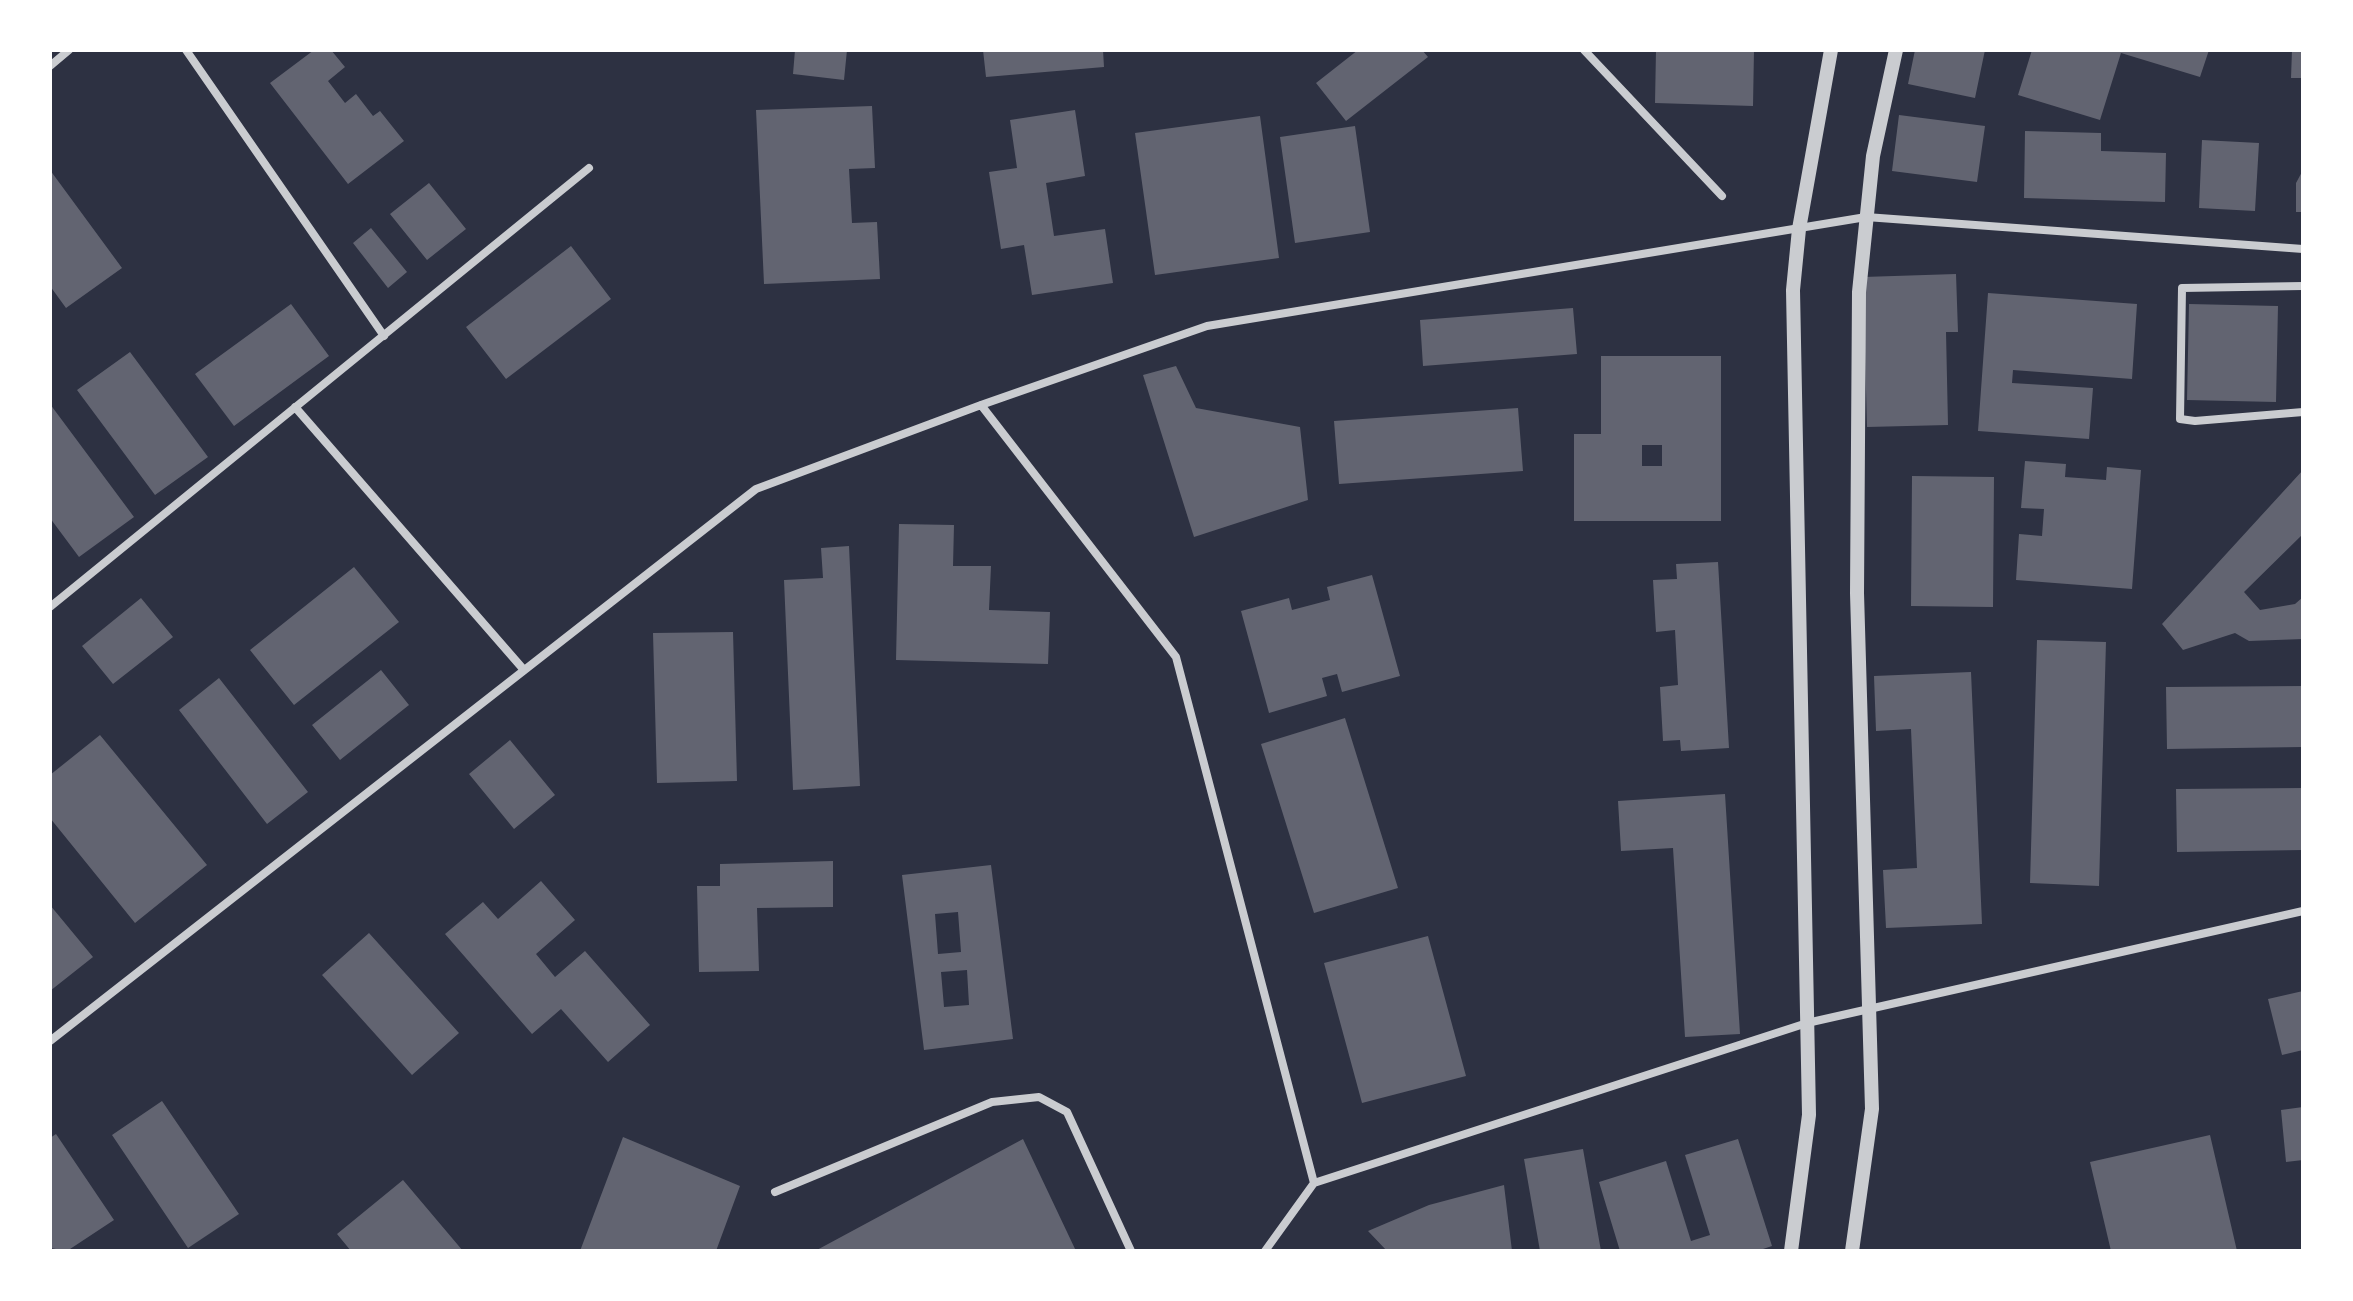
<!DOCTYPE html>
<html>
<head>
<meta charset="utf-8">
<style>
	body { margin:0 }
	#map { position:relative; width:2353px; height:1301px; overflow:hidden; background:#2d3142; font-family:"Source Sans 3",sans-serif }
	canvas { display:block }
	.frame { position:absolute; inset:0; border:52px solid #fff; pointer-events:none }
</style>
</head>
<body>
<div id="map">
<canvas width="2353" height="1301"></canvas>
<div class="frame"></div>
</div>
<script>
const c = document.querySelector('canvas').getContext('2d');
c.lineJoin = 'round';
function fill(path, color) { c.fillStyle = color; c.fill(path, 'evenodd'); }
const shape = rows => new Path2D(rows.map(r => 'M' + r).join(''));
function stroke(path, color, width, dash) { c.strokeStyle = color; c.lineWidth = width; c.lineCap = dash ? 'butt' : 'round'; c.setLineDash(dash || []); c.stroke(path); }
const building = shape([
	[314,50,331,50,345,67,328,81,345,103,356,94,373,116,380,111,404,141,348,184,270,83],
	[795,50,847,50,844,80,793,74],
	[983,50,1103,50,1104,67,986,77],
	[1358,50,1422,50,1428,57,1346,121,1316,83],
	[1656,50,1754,50,1753,106,1655,103],
	[1915,50,1985,50,1975,98,1908,84],
	[2032,50,2209,50,2200,77,2121,53,2100,120,2018,95],
	[2292,50,2303,50,2303,78,2291,78],
	[872,106,875,168,849,169,852,223,877,222,880,279,764,284,756,110],
	[1075,110,1085,176,1046,183,1054,236,1105,229,1113,283,1032,295,1024,245,1001,249,989,172,1017,168,1010,120],
	[1899,115,1985,126,1977,182,1892,171],
	[1260,116,1279,258,1155,275,1135,133],
	[1355,126,1370,232,1295,243,1280,137],
	[2025,131,2101,133,2101,151,2166,153,2165,202,2024,198],
	[2202,140,2259,143,2255,211,2199,208],
	[50,170,122,268,66,308,50,286],
	[2303,170,2303,212,2296,212,2296,183],
	[429,183,466,229,427,260,390,214],
	[371,228,407,272,388,288,353,243],
	[571,246,611,299,506,379,466,327],
	[1956,274,1958,332,1946,332,1948,425,1867,427,1863,277],
	[1988,293,2137,304,2132,379,2013,370,2012,383,2093,388,2089,439,1978,431],
	[291,304,329,356,234,426,195,374],
	[2189,304,2278,306,2276,402,2187,400],
	[1573,308,1577,354,1423,366,1420,320],
	[130,352,208,457,155,495,77,390],
	[1601,356,1721,356,1721,521,1574,521,1574,434,1601,434],
	[1642,445,1662,445,1662,466,1642,466],
	[1176,366,1196,408,1300,427,1308,500,1194,537,1143,375],
	[50,404,134,517,79,557,50,518],
	[1518,408,1523,471,1339,484,1334,421],
	[2025,461,2066,464,2065,477,2106,480,2107,467,2141,470,2132,589,2016,580,2019,534,2042,536,2044,509,2021,508],
	[2303,470,2303,534,2244,592,2260,610,2295,604,2303,597,2303,639,2249,641,2235,633,2183,650,2162,624],
	[1912,476,1994,477,1993,607,1911,606],
	[899,524,954,525,953,566,991,566,989,610,1050,612,1048,664,896,660],
	[849,546,860,786,793,790,784,580,823,578,821,548],
	[1718,562,1729,748,1681,751,1680,740,1663,741,1660,687,1678,685,1675,630,1656,632,1653,580,1677,579,1676,564],
	[354,567,399,622,294,705,250,650],
	[1372,575,1400,676,1342,692,1337,674,1322,678,1327,696,1269,713,1241,611,1289,598,1292,610,1330,600,1327,587],
	[141,598,173,637,113,684,82,646],
	[733,632,737,781,657,783,653,633],
	[2037,640,2106,642,2099,886,2030,883],
	[381,670,409,705,340,760,312,725],
	[1971,672,1982,924,1886,928,1883,870,1917,868,1911,729,1876,731,1874,676],
	[219,678,308,792,267,824,179,710],
	[2303,686,2303,747,2167,749,2166,687],
	[1345,718,1398,888,1314,913,1261,744],
	[100,735,207,865,135,923,50,818,50,775],
	[510,740,555,795,514,829,469,774],
	[2303,788,2303,850,2177,852,2176,789],
	[1725,794,1740,1034,1685,1037,1673,848,1621,851,1618,801],
	[833,861,833,907,757,908,759,971,699,972,697,886,720,886,720,864],
	[991,865,1013,1039,924,1050,902,875],
	[958,912,961,952,938,954,935,914],
	[967,970,969,1005,944,1007,941,972],
	[541,881,575,920,536,954,555,977,585,951,650,1025,608,1062,561,1009,532,1034,445,934,483,902,498,919],
	[50,905,93,957,50,991],
	[369,933,459,1033,412,1075,322,975],
	[1428,936,1466,1076,1362,1103,1324,963],
	[2303,991,2303,1050,2282,1055,2268,999],
	[162,1101,239,1214,188,1248,112,1135],
	[2303,1107,2303,1160,2286,1162,2281,1110],
	[56,1134,114,1220,67,1251,50,1248,50,1138],
	[2210,1135,2237,1251,2111,1251,2090,1162],
	[623,1137,740,1186,716,1251,580,1251],
	[1023,1139,1076,1251,815,1251],
	[1738,1139,1772,1246,1757,1251,1620,1251,1599,1182,1666,1161,1691,1241,1710,1235,1685,1155],
	[1583,1149,1601,1251,1540,1251,1524,1159],
	[403,1180,463,1251,351,1251,337,1234],
	[1504,1185,1512,1251,1387,1251,1368,1231,1429,1205]
]);
const minor = shape([
	[186,50,384,336],
	[1584,50,1722,196],
	[50,66,69,50],
	[2303,286,2182,288,2180,419,2195,421,2303,412],
	[981,405,1176,657,1314,1183],
	[295,407,524,670],
	[50,607,589,168],
	[50,1041,756,489,981,405,1207,326,1866,217,2303,249],
	[775,1192,992,1102,1039,1097,1067,1112,1131,1251],
	[1265,1251,1314,1183,1807,1023,2303,911]
]);
const tertiary = shape([
	[1791,1251,1809,1115,1793,290,1799,229,1831,50],
	[1852,1251,1872,1109,1857,593,1859,292,1873,156,1896,50]
]);
fill(building, '#626471');
stroke(minor, '#caccd0', 8);
stroke(tertiary, '#caccd0', 14);
</script>
</body>
</html>
